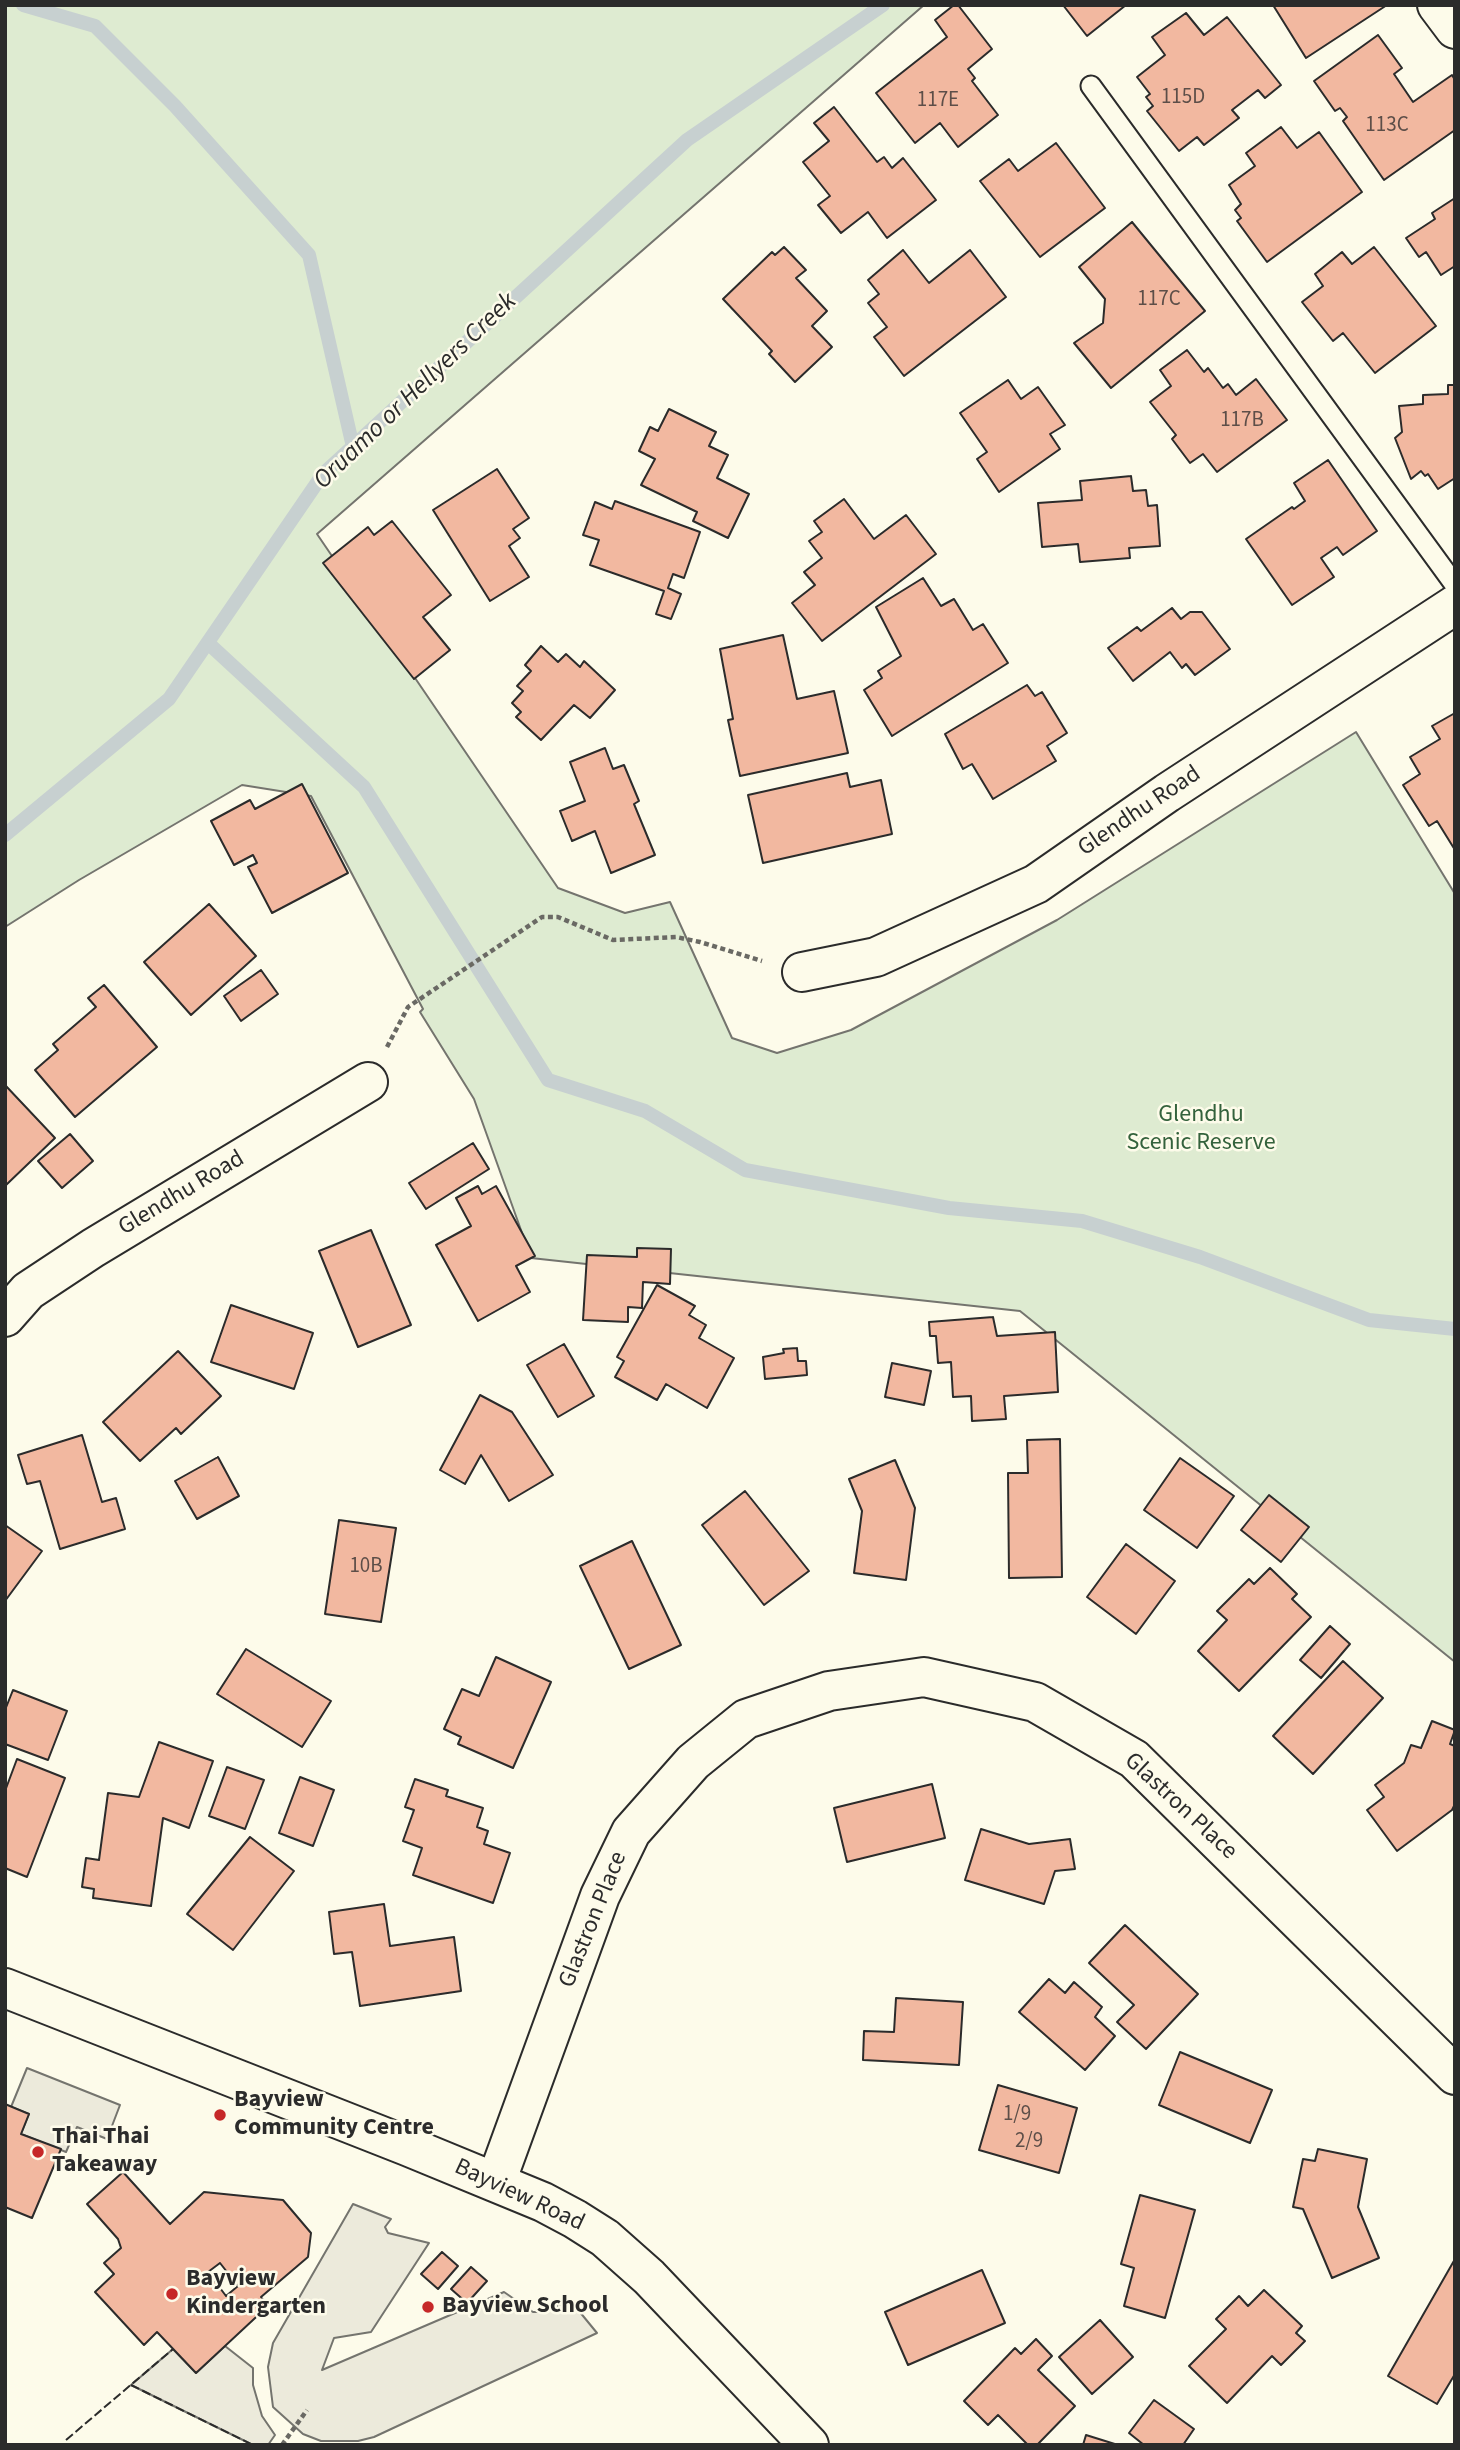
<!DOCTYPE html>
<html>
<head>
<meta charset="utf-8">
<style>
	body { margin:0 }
	#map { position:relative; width:1460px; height:2450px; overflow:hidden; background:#fdfbea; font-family:"Source Sans 3",sans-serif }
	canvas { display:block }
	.frame { position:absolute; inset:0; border:7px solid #2b2b2b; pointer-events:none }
</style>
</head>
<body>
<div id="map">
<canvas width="1460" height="2450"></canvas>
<div class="frame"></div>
</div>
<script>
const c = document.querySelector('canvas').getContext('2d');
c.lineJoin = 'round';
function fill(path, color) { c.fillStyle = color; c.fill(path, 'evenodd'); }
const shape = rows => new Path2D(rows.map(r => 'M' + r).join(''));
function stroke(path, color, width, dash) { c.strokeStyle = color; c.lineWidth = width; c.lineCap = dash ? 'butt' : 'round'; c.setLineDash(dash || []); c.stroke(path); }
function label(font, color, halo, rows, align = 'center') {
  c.font = font + ' "Source Sans 3",sans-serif'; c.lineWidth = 5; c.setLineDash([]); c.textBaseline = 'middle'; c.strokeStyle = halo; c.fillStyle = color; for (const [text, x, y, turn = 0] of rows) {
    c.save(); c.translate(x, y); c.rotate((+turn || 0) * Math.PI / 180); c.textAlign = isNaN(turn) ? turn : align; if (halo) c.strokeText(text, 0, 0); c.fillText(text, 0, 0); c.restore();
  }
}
const green = shape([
	[5,5,924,5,317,534,558,888,625,913,670,902,732,1038,777,1053,851,1030,1057,920,1356,732,1455,894,1455,1662,1020,1311,531,1258,474,1099,420,1012,423,1009,311,796,242,785,79,880,5,927,5,5]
]);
const parking = shape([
	[27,2068,120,2105,107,2139,77,2127,66,2152,21,2134,29,2114,11,2107,27,2068],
	[353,2204,391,2219,385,2227,388,2233,429,2243,371,2332,334,2338,322,2370,504,2292,533,2312,544,2312,570,2300,597,2333,374,2437,358,2441,321,2441,303,2434,273,2407,268,2367,273,2343,353,2204],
	[225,2346,253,2368,253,2385,262,2416,275,2435,268,2445,253,2445,131,2385,173,2349,196,2373,225,2346]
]);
const stream = shape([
	[23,5,95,26,175,106,309,255,353,447],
	[208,643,364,787,548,1080,645,1111,745,1170,949,1208,1082,1221,1200,1257,1369,1320,1455,1329],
	[5,835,169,699,323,474,687,140,883,5]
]);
const building = shape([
	[954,5,958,5,992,49,968,69,975,78,972,81,998,115,958,147,940,123,915,143,876,93,947,37,935,20,954,5],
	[1063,5,1126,5,1087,36,1063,5],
	[1273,5,1387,5,1306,58,1273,5],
	[1186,13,1204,35,1227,17,1281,85,1265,98,1258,90,1232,110,1239,118,1204,145,1197,137,1179,151,1147,111,1153,106,1146,97,1150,94,1137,77,1165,55,1152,37,1186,13],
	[1378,35,1402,68,1394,74,1413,102,1452,75,1455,80,1455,130,1384,180,1343,121,1347,117,1340,108,1335,111,1314,81,1378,35],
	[834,107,877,162,884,157,892,168,903,158,936,200,887,238,868,212,841,233,818,205,830,196,803,162,829,141,814,123,834,107],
	[1281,127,1297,148,1319,132,1362,192,1267,262,1237,221,1241,218,1235,210,1241,204,1229,185,1255,166,1246,153,1281,127],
	[1056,143,1105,208,1040,257,980,181,1009,159,1018,171,1056,143],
	[1455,198,1455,266,1441,275,1426,252,1419,257,1406,238,1435,219,1432,213,1455,198],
	[1132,222,1205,311,1111,388,1074,343,1103,323,1105,299,1079,267,1132,222],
	[784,247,806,270,796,278,827,311,812,326,832,347,795,382,769,354,772,351,723,299,772,252,775,255,784,247],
	[1374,247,1436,326,1375,373,1343,333,1333,341,1302,302,1323,286,1315,274,1342,252,1352,264,1374,247],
	[903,250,929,283,970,250,1006,297,904,376,874,337,887,327,868,303,879,294,868,280,903,250],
	[1187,350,1204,372,1208,368,1223,388,1228,384,1236,395,1256,379,1287,420,1217,472,1203,454,1190,463,1172,439,1176,435,1150,402,1171,386,1160,370,1187,350],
	[1008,380,1021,399,1038,387,1065,425,1050,434,1060,449,999,492,977,459,987,452,960,413,1008,380],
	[1448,385,1455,385,1455,478,1438,489,1428,474,1425,476,1421,471,1411,479,1395,438,1402,432,1399,406,1423,404,1423,395,1448,394,1448,385],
	[669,409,716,432,709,446,728,455,717,478,749,494,728,538,693,521,697,512,641,485,655,459,639,451,650,427,658,431,669,409],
	[1328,460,1377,531,1343,555,1337,547,1321,558,1334,577,1292,605,1246,539,1292,507,1294,509,1305,501,1294,483,1328,460],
	[497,469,529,518,513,529,520,538,509,546,529,577,490,601,433,510,497,469],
	[1131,476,1133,491,1146,490,1148,506,1157,505,1160,546,1129,548,1130,558,1080,562,1078,544,1042,547,1038,503,1082,500,1080,481,1131,476],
	[844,499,874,539,906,515,936,554,822,641,792,603,815,585,804,572,822,558,809,541,822,532,814,521,844,499],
	[615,501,700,532,684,578,673,574,668,588,681,594,671,619,656,614,664,591,590,565,599,540,583,535,595,502,612,509,615,501],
	[392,521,451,595,423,617,450,650,414,679,323,563,368,527,374,535,392,521],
	[923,578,941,606,954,599,973,630,983,624,1008,663,892,736,864,690,882,678,878,671,901,656,876,607,923,578],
	[1172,608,1181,619,1190,612,1202,612,1230,649,1195,675,1186,664,1182,668,1170,652,1133,681,1108,648,1137,627,1141,631,1172,608],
	[783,635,797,699,834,691,848,753,740,776,728,720,733,719,720,649,783,635],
	[541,646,558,662,566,654,580,667,584,661,615,690,590,718,574,705,541,740,516,717,521,712,512,703,523,691,517,686,531,671,525,665,541,646],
	[1027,685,1035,696,1042,692,1067,733,1047,746,1056,761,993,799,972,764,963,769,945,734,1027,685],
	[1455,713,1455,850,1437,821,1429,826,1403,785,1420,774,1410,757,1440,739,1432,726,1455,713],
	[605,748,613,769,624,765,639,801,634,804,655,855,611,873,595,831,572,841,560,811,585,801,570,762,605,748],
	[847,773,850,787,881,780,892,834,763,863,748,795,847,773],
	[302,784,348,873,272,913,248,867,257,863,253,855,234,865,211,821,250,800,255,809,302,784],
	[209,904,256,956,191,1015,144,962,209,904],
	[261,970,278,994,241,1021,224,996,261,970],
	[104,985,157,1047,75,1117,35,1070,58,1050,53,1044,96,1007,88,998,104,985],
	[5,1085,55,1138,5,1186,5,1085],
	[70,1134,93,1161,62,1188,38,1161,70,1134],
	[473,1143,489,1169,426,1209,409,1183,473,1143],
	[478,1186,482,1194,496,1186,535,1256,516,1266,530,1292,478,1321,436,1245,471,1226,456,1198,478,1186],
	[371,1230,411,1325,358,1347,319,1251,371,1230],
	[637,1248,671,1249,670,1284,643,1282,642,1308,628,1307,628,1322,583,1320,587,1255,637,1257,637,1248],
	[657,1285,695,1306,689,1315,706,1325,699,1338,734,1358,707,1408,666,1384,657,1400,615,1377,624,1361,617,1357,657,1285],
	[231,1305,313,1333,294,1389,211,1362,231,1305],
	[993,1317,997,1336,1055,1332,1058,1392,1004,1396,1006,1419,972,1421,971,1396,953,1397,951,1362,938,1363,936,1336,930,1336,929,1322,993,1317],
	[564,1344,594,1396,558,1417,527,1365,564,1344],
	[797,1348,798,1361,806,1361,807,1375,765,1379,763,1357,784,1353,783,1349,797,1348],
	[178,1351,221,1396,181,1434,176,1428,140,1461,103,1422,178,1351],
	[892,1363,931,1371,924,1405,885,1397,892,1363],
	[480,1395,512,1412,553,1475,509,1501,481,1455,465,1484,440,1470,480,1395],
	[82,1435,102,1502,116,1498,125,1529,60,1549,40,1481,27,1484,18,1455,82,1435],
	[1060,1439,1062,1577,1009,1578,1008,1473,1028,1473,1027,1440,1060,1439],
	[218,1457,239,1496,197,1519,175,1481,218,1457],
	[1180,1458,1234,1496,1197,1548,1144,1510,1180,1458],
	[895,1460,915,1508,906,1580,854,1573,862,1511,849,1479,895,1460],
	[745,1491,809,1571,764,1605,702,1525,745,1491],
	[1269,1495,1309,1527,1281,1562,1241,1530,1269,1495],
	[339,1520,396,1528,381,1622,325,1614,339,1520],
	[5,1525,42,1551,5,1601,5,1525],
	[632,1541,681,1645,629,1669,580,1566,632,1541],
	[1126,1544,1175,1581,1136,1634,1087,1597,1126,1544],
	[1270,1568,1297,1594,1292,1599,1311,1617,1239,1691,1198,1651,1227,1620,1217,1611,1249,1579,1254,1584,1270,1568],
	[1330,1626,1350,1644,1321,1678,1300,1660,1330,1626],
	[246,1649,331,1701,302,1747,217,1694,246,1649],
	[496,1657,551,1682,513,1768,458,1744,461,1737,444,1729,462,1689,479,1696,496,1657],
	[1343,1661,1383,1698,1313,1774,1273,1736,1343,1661],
	[13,1690,67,1711,48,1760,5,1744,5,1710,13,1690],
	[1432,1721,1455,1730,1450,1744,1455,1746,1455,1804,1452,1810,1397,1851,1367,1810,1384,1797,1375,1785,1404,1763,1411,1745,1421,1748,1432,1721],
	[159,1742,213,1761,189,1828,163,1818,151,1906,93,1898,94,1889,82,1887,86,1858,99,1860,108,1793,139,1797,159,1742],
	[17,1759,65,1778,27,1877,5,1868,5,1791,17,1759],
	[227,1767,264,1780,245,1829,209,1816,227,1767],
	[300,1777,334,1790,313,1846,279,1833,300,1777],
	[415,1779,448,1790,446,1796,483,1808,477,1827,488,1831,484,1844,510,1853,493,1903,413,1875,422,1848,403,1841,414,1810,405,1807,415,1779],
	[932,1784,945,1838,847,1862,834,1808,932,1784],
	[981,1829,1029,1844,1070,1839,1075,1869,1055,1871,1044,1904,965,1880,981,1829],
	[250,1837,294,1871,233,1950,187,1914,250,1837],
	[384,1904,390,1946,454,1937,461,1991,360,2006,352,1952,334,1954,329,1912,384,1904],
	[1125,1925,1198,1994,1146,2049,1117,2022,1134,2005,1089,1963,1125,1925],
	[1049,1979,1065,1993,1074,1982,1102,2007,1095,2017,1115,2036,1085,2070,1019,2012,1049,1979],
	[896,1998,963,2002,959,2065,863,2060,864,2031,894,2032,896,1998],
	[1180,2052,1272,2090,1250,2143,1159,2105,1180,2052],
	[998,2085,1077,2108,1059,2173,979,2150,998,2085],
	[5,2104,29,2114,21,2134,61,2149,32,2218,5,2207,5,2104],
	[1318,2149,1367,2159,1358,2207,1379,2258,1332,2278,1303,2209,1293,2207,1303,2159,1315,2161,1318,2149],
	[123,2172,170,2224,204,2192,283,2200,311,2233,308,2257,261,2297,268,2306,196,2373,157,2332,144,2345,95,2292,114,2274,104,2263,121,2248,118,2239,87,2204,123,2172],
	[220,2263,238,2286,226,2296,208,2272,220,2263],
	[1140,2195,1195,2210,1165,2318,1124,2306,1134,2268,1121,2264,1140,2195],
	[442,2252,458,2266,438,2289,421,2274,442,2252],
	[1455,2259,1455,2374,1437,2404,1388,2376,1455,2259],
	[471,2267,487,2281,467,2303,451,2289,471,2267],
	[982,2270,1005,2323,908,2365,885,2312,982,2270],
	[1264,2290,1302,2326,1296,2333,1305,2341,1281,2365,1272,2356,1227,2403,1189,2366,1226,2329,1216,2319,1239,2296,1248,2306,1264,2290],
	[1100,2320,1133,2357,1092,2394,1059,2357,1100,2320],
	[1036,2339,1052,2356,1038,2370,1075,2406,1037,2445,1028,2445,998,2415,988,2425,964,2401,1015,2348,1021,2354,1036,2339],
	[1154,2400,1194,2429,1183,2445,1144,2445,1129,2433,1154,2400],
	[1086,2435,1118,2445,1083,2445,1086,2435]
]);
const path = shape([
	[387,1047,408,1007,542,917,558,917,613,940,676,937,700,942,762,961],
	[282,2445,307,2410]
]);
const lane = shape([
	[1091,86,1455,585]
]);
const street = shape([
	[1437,5,1455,29],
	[802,972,876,957,1036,884,1167,793,1455,605],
	[5,1317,28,1291,93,1248,368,1082],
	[5,1988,407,2146,543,2202,575,2219,605,2238,649,2277,809,2445],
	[496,2182,600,1896,631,1832,693,1762,746,1719,829,1691,924,1677,1035,1702,1134,1759,1455,2075]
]);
const fence = shape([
	[131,2385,253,2445],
	[66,2440,173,2349]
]);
const markers = [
	[220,2115,7,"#c62828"],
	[38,2152,7,"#c62828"],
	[172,2294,7,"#c62828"],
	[428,2307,7,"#c62828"]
];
const numberNames = [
	["115D",1183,98],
	["117E",938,101],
	["113C",1387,126],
	["117C",1159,300],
	["117B",1242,421],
	["10B",366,1567],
	["1/9",1017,2115],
	["2/9",1029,2142]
];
const streetNames = [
	["Glendhu Road",1140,812,-34],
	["Glendhu Road",182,1194,-31],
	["Glastron Place",1180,1807,43],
	["Glastron Place",594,1920,-68],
	["Bayview Road",519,2196,25]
];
const parkNames = [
	["Glendhu",1201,1116],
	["Scenic Reserve",1201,1144]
];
const poiNames = [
	["Bayview",234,2101],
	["Community Centre",234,2129],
	["Thai Thai",52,2138],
	["Takeaway",52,2166],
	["Bayview",186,2280],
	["Kindergarten",186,2308],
	["Bayview School",442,2307]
];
const waterNames = [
	["Oruamo or Hellyers Creek",416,392,-44]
];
fill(green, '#deebd1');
stroke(green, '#74746e', 2);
fill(parking, '#eceadb');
stroke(parking, '#74746e', 2);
stroke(stream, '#c7d0d0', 14);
fill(building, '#f2b8a0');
stroke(building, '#2b2b2b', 2);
stroke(lane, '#2b2b2b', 23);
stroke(street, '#2b2b2b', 42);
stroke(path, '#6a6964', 4.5, [5, 3.5]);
stroke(lane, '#fdfbea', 19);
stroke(street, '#fdfbea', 38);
stroke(fence, '#2b2b2b', 2, [9, 3.5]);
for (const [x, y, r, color] of markers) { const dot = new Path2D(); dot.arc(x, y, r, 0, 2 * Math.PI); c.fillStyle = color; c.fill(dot); stroke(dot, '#fdfbea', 2.5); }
label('21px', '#5d4e48', null, numberNames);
label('24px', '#2b2b2b', '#fdfbea', streetNames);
label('24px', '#34623c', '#fdfbea', parkNames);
label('bold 24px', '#2b2b2b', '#fdfbea', poiNames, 'left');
label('italic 26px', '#2b2b2b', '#fdfbea', waterNames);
</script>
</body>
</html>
